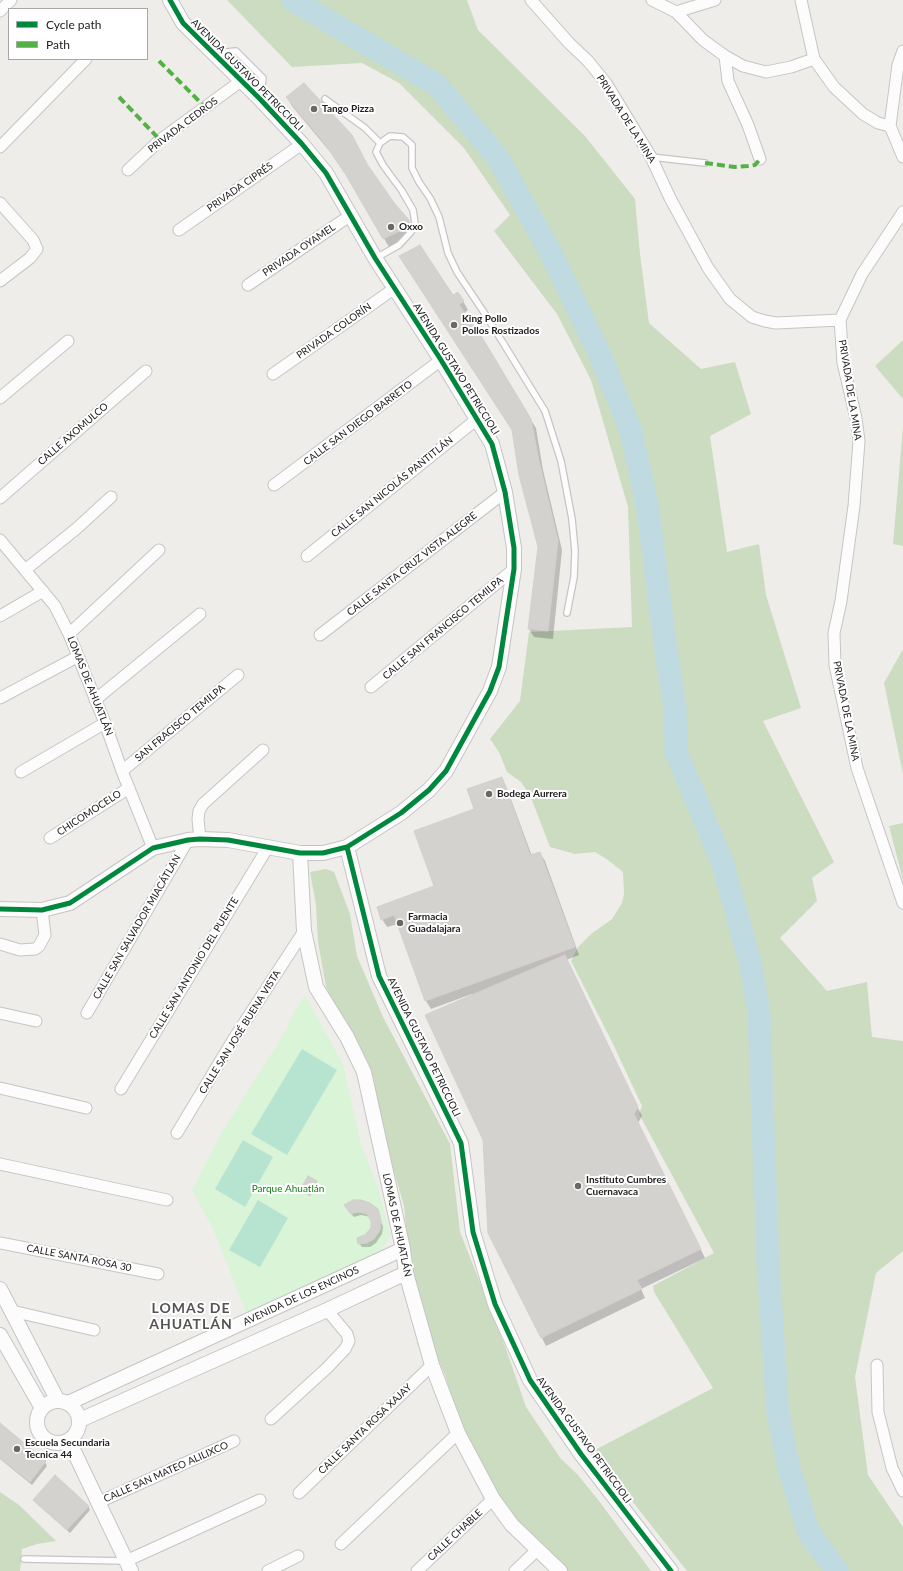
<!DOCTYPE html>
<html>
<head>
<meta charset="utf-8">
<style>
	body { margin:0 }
	#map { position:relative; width:903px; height:1571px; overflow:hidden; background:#efedea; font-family:Lato,sans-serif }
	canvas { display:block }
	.legend { position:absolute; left:8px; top:8px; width:140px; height:52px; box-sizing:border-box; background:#fff; border:1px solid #a6a6a6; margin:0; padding:5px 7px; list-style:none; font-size:12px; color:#212121 }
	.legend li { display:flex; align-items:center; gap:8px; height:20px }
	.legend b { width:20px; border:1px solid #a6a6a6 }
</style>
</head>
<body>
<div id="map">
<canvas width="903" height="1571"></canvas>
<ul class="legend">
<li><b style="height:5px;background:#00873e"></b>Cycle path</li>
<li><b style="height:5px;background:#55b145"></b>Path</li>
</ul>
</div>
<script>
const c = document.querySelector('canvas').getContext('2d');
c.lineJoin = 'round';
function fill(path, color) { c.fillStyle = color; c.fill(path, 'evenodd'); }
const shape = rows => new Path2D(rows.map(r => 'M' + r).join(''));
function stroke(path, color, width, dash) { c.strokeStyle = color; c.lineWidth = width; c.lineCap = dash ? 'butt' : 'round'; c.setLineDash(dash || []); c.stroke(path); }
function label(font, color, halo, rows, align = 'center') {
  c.font = font + ' Lato,sans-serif'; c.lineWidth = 4; c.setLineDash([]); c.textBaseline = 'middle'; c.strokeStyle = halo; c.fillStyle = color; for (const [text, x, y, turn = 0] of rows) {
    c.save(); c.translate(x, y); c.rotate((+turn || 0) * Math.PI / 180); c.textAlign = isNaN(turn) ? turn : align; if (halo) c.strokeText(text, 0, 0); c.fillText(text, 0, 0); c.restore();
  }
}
const forest = shape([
	[227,0,467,0,478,30,585,136,635,199,640,254,649,323,701,369,735,362,751,414,710,436,727,552,759,544,766,595,801,708,763,721,834,862,812,878,817,901,780,938,827,991,867,982,872,1037,903,1041,903,1251,876,1273,855,1377,868,1475,903,1527,903,1571,687,1571,593,1451,713,1388,654,1292,653,1286,714,1253,639,1114,642,1106,613,1044,571,961,578,947,591,934,612,919,622,903,624,894,623,872,608,860,595,852,575,854,550,847,530,795,521,782,507,772,499,752,490,739,520,701,529,632,632,627,628,507,591,380,557,314,494,231,510,215,464,148,399,83,362,63,292,67],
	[903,340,903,399,875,366],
	[903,427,903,546,893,544],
	[903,649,903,774,884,683],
	[903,823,903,880,889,826],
	[326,869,334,872,350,914,357,956,383,1017,450,1144,460,1232,506,1349,526,1407,561,1459,577,1474,599,1501,651,1571,563,1571,511,1523,461,1429,445,1375,424,1326,413,1291,404,1206,379,1119,374,1079,326,987,318,942,316,905,310,872],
	[0,1492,19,1505,56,1541,37,1544,22,1549,20,1571,0,1571]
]);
const park = shape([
	[305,995,343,1064,361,1144,379,1191,391,1236,381,1250,361,1265,247,1315,214,1231,192,1190,222,1132,288,1027,290,1019]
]);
const pitch = shape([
	[302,1049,337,1070,287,1155,251,1134],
	[243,1140,273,1157,245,1207,215,1189],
	[258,1200,288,1218,260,1267,229,1250]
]);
const shadow = shape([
	[287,98,368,167,395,205,409,221,414,229,411,236,389,247,352,183,331,153,292,106],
	[452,296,463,301,468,310,464,313,536,428,543,470,562,550,553,639,534,637,529,629,539,547,513,431],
	[501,778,506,786,532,856,540,853,545,861,579,955,566,960,642,1116,638,1123,705,1258,641,1289,645,1298,546,1346,489,1232,484,1140,472,996,472,994,431,1009,426,1001,398,924,387,927,382,919,435,887,476,810],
	[317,1182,317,1183,310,1196,301,1190],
	[347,1209,377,1210,383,1227,382,1234,376,1243,370,1247,362,1247,359,1243,372,1228,372,1220,371,1217,361,1215,354,1217],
	[0,1425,45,1462,47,1466,32,1485,0,1459],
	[34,1500,88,1506,90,1510,70,1533,37,1504]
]);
const river = shape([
	[293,0,437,85,498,158,552,255,600,355,631,431,648,509,666,651,675,707,676,752,722,861,750,962,759,1013,768,1264,778,1414,789,1468,809,1533,837,1571]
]);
const building = shape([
	[304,83,352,135,367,164,395,204,409,220,406,228,383,239,346,175,325,144,286,97,304,83],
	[420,245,453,295,458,292,464,301,459,305,477,329,531,419,539,461,558,541,548,631,528,629,538,547,519,475,512,430,399,256,420,245],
	[502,777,530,855,540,852,575,947,425,1001,394,915,381,920,377,907,434,886,414,831,474,809,467,789,502,777],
	[565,955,638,1107,634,1114,701,1249,637,1280,642,1289,541,1338,488,1233,483,1140,425,1015,565,955],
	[308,1176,317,1181,309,1195,300,1190,308,1176],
	[353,1200,361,1200,370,1203,378,1209,380,1216,381,1222,380,1230,374,1239,367,1243,358,1244,357,1238,365,1235,371,1228,371,1221,367,1214,358,1212,351,1214,344,1205,353,1200],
	[0,1423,46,1461,30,1482,0,1458,0,1423],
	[55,1475,89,1506,67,1530,33,1500,55,1475]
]);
const service = shape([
	[217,53,236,51,263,78,260,97],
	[325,99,365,128,380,143],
	[651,157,705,163],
	[376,258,399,245,411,232,415,223,413,210,402,191,383,165,376,152,380,143,390,136,403,137,412,145,412,168,419,182,430,198,439,217,448,253,457,272,489,320,545,411,561,461,572,519,575,551,574,577,567,613],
	[24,1559,125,1561]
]);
const minor = shape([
	[531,0,569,43,588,61,606,83,651,157,670,198,708,268,730,299,752,317,765,321,776,323,840,320],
	[652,0,676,12,703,40,725,56,743,66,766,72,791,67,814,59],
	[801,0,814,59,834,87,863,114,878,123,890,126],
	[0,11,11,0],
	[676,12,715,0],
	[903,51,898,65,890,126,903,157],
	[725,56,728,81,748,125,760,159],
	[0,147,86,59],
	[128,170,160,140,241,81],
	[0,203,33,240,37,249,30,258,0,281],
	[903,212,862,274,840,320,843,363,856,418,859,441,854,506,841,601,834,633,835,665,857,768,903,903],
	[179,230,302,144],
	[248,285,351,215],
	[273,374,395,288],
	[0,398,68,341],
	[274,485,441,360],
	[0,498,146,371],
	[0,540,55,606,69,634,105,723,122,771,153,848],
	[307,556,477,419],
	[25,570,76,529,111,497],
	[0,616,43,591],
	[69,634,159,550],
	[320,635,505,492],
	[371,687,514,569],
	[0,698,77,657],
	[95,700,200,614],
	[122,771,238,675],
	[21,772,105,723],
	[50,838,129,788],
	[200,839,198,819,199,811,203,804,263,750],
	[0,944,20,950,35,949,39,946,45,935,42,910],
	[0,1013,36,1021],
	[87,1013,188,840],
	[0,1088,86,1108],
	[121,1089,268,847],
	[177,1133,233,1040,304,931],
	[0,1164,167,1200],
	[0,1243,158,1274],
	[12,1311,94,1330],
	[877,1365,878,1412,892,1468,903,1491],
	[271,1419,327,1368,345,1349,349,1341,347,1334,327,1310],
	[299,1493,432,1365],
	[97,1503,234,1441],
	[341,1544,458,1433],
	[126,1561,260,1500],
	[268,1571,298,1556],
	[417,1571,493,1499],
	[515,1571,537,1550]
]);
const tertiary = shape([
	[347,847,379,976,461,1143,473,1232,495,1304,530,1380,581,1454,671,1571],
	[300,853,304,931,316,987,347,1037,364,1072,403,1249,406,1273,432,1365,458,1433,493,1499,512,1525,560,1571],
	[0,909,42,910,70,903,153,848,188,840,200,839,228,840,300,853,323,853,347,847,401,813,429,790,446,771,490,691,499,667,514,569,514,548,505,492,492,444,441,360,375,258,326,173,302,144,260,99,183,23,170,0],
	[0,1289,58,1401],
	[0,1335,42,1408],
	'37 1422a21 21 0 1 1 42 0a21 21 0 1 1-42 0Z',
	[68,1403,403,1249],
	[80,1420,327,1310,406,1273],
	[69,1441,131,1571]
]);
const quiet = shape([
	[159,61,205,107],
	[119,97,160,140],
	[705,163,735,167,748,166,755,165,760,159]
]);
const cycleway = shape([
	[347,847,379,976,461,1143,473,1232,495,1304,530,1380,581,1454,671,1571],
	[0,909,42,910,70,903,153,848,188,840,200,839,228,840,300,853,323,853,347,847,401,813,429,790,446,771,490,691,499,667,514,569,514,548,505,492,492,444,441,360,375,258,326,173,302,144,260,99,183,23,170,0]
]);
const markers = [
	[314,109,4,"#696867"],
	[391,227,4,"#696867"],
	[454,325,4,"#696867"],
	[489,794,4,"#696867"],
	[400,923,4,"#696867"],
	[578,1186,4,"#696867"],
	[17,1449,4,"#696867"]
];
const streetNames = [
	["AVENIDA GUSTAVO PETRICCIOLI",247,75,45],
	["PRIVADA DE LA MINA",626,119,58],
	["PRIVADA CEDROS",183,125,-37],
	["PRIVADA CIPRÉS",240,187,-35],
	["PRIVADA OYAMEL",299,250,-34],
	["PRIVADA COLORÍN",334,331,-35],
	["AVENIDA GUSTAVO PETRICCIOLI",456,369,58],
	["PRIVADA DE LA MINA",850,390,81],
	["CALLE SAN DIEGO BARRETO",358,423,-37],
	["CALLE AXOMULCO",73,434,-41],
	["CALLE SAN NICOLÁS PANTITLÁN",392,487,-39],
	["CALLE SANTA CRUZ VISTA ALEGRE",412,564,-38],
	["CALLE SAN FRANCISCO TEMILPA",443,628,-40],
	["LOMAS DE AHUATLÁN",90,686,68],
	["PRIVADA DE LA MINA",846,711,79],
	["SAN FRACISCO TEMILPA",180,723,-40],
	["CHICOMOCELO",89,813,-33],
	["CALLE SAN SALVADOR MIACÁTLAN",137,927,-60],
	["CALLE SAN ANTONIO DEL PUENTE",194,968,-59],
	["CALLE SAN JOSÉ BUENA VISTA",240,1032,-58],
	["AVENIDA GUSTAVO PETRICCIOLI",424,1047,64],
	["LOMAS DE AHUATLÁN",397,1225,78],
	["CALLE SANTA ROSA 30",79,1258,11],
	["AVENIDA DE LOS ENCINOS",301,1296,-25],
	["CALLE SANTA ROSA XAJAY",365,1429,-44],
	["AVENIDA GUSTAVO PETRICCIOLI",584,1440,54],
	["CALLE SAN MATEO ALILIXCO",166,1472,-24],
	["CALLE CHABLE",455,1535,-43]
];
const poiNames = [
	["Tango Pizza",322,109],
	["Oxxo",399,227],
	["King Pollo",462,319],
	["Pollos Rostizados",462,331],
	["Bodega Aurrera",497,794],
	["Farmacia",408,917],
	["Guadalajara",408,929],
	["Instituto Cumbres",586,1180],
	["Cuernavaca",586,1192],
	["Escuela Secundaria",25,1443],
	["Tecnica 44",25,1455]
];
const parkNames = [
	["Parque Ahuatlán",288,1189]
];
const districtNames = [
	["LOMAS DE",191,1308],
	["AHUATLÁN",191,1324]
];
fill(forest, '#cbdcc0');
fill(park, '#daf4d8');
fill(pitch, '#b7e4d0');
fill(shadow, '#0003');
stroke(river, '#bfdbe1', 23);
fill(building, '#d4d2cf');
stroke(building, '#d2cfcc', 1);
stroke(service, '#c6c5c4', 8);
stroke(minor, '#c6c5c4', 13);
stroke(tertiary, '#c6c5c4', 16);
stroke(service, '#fdfcfc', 5.5);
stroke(minor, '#fdfcfc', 11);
stroke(tertiary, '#fdfcfc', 14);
stroke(quiet, '#55b145', 4, [8, 4]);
stroke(cycleway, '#00873e', 5);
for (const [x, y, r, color] of markers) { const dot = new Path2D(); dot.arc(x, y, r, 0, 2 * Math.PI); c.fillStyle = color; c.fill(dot); stroke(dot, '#fff', 1.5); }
label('10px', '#212121', '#fff', streetNames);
label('bold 10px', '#212121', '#fff', poiNames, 'left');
label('10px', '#0f8015', '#fff', parkNames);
c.letterSpacing = '1px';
label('bold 14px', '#545454', '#fff', districtNames);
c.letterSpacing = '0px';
</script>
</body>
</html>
